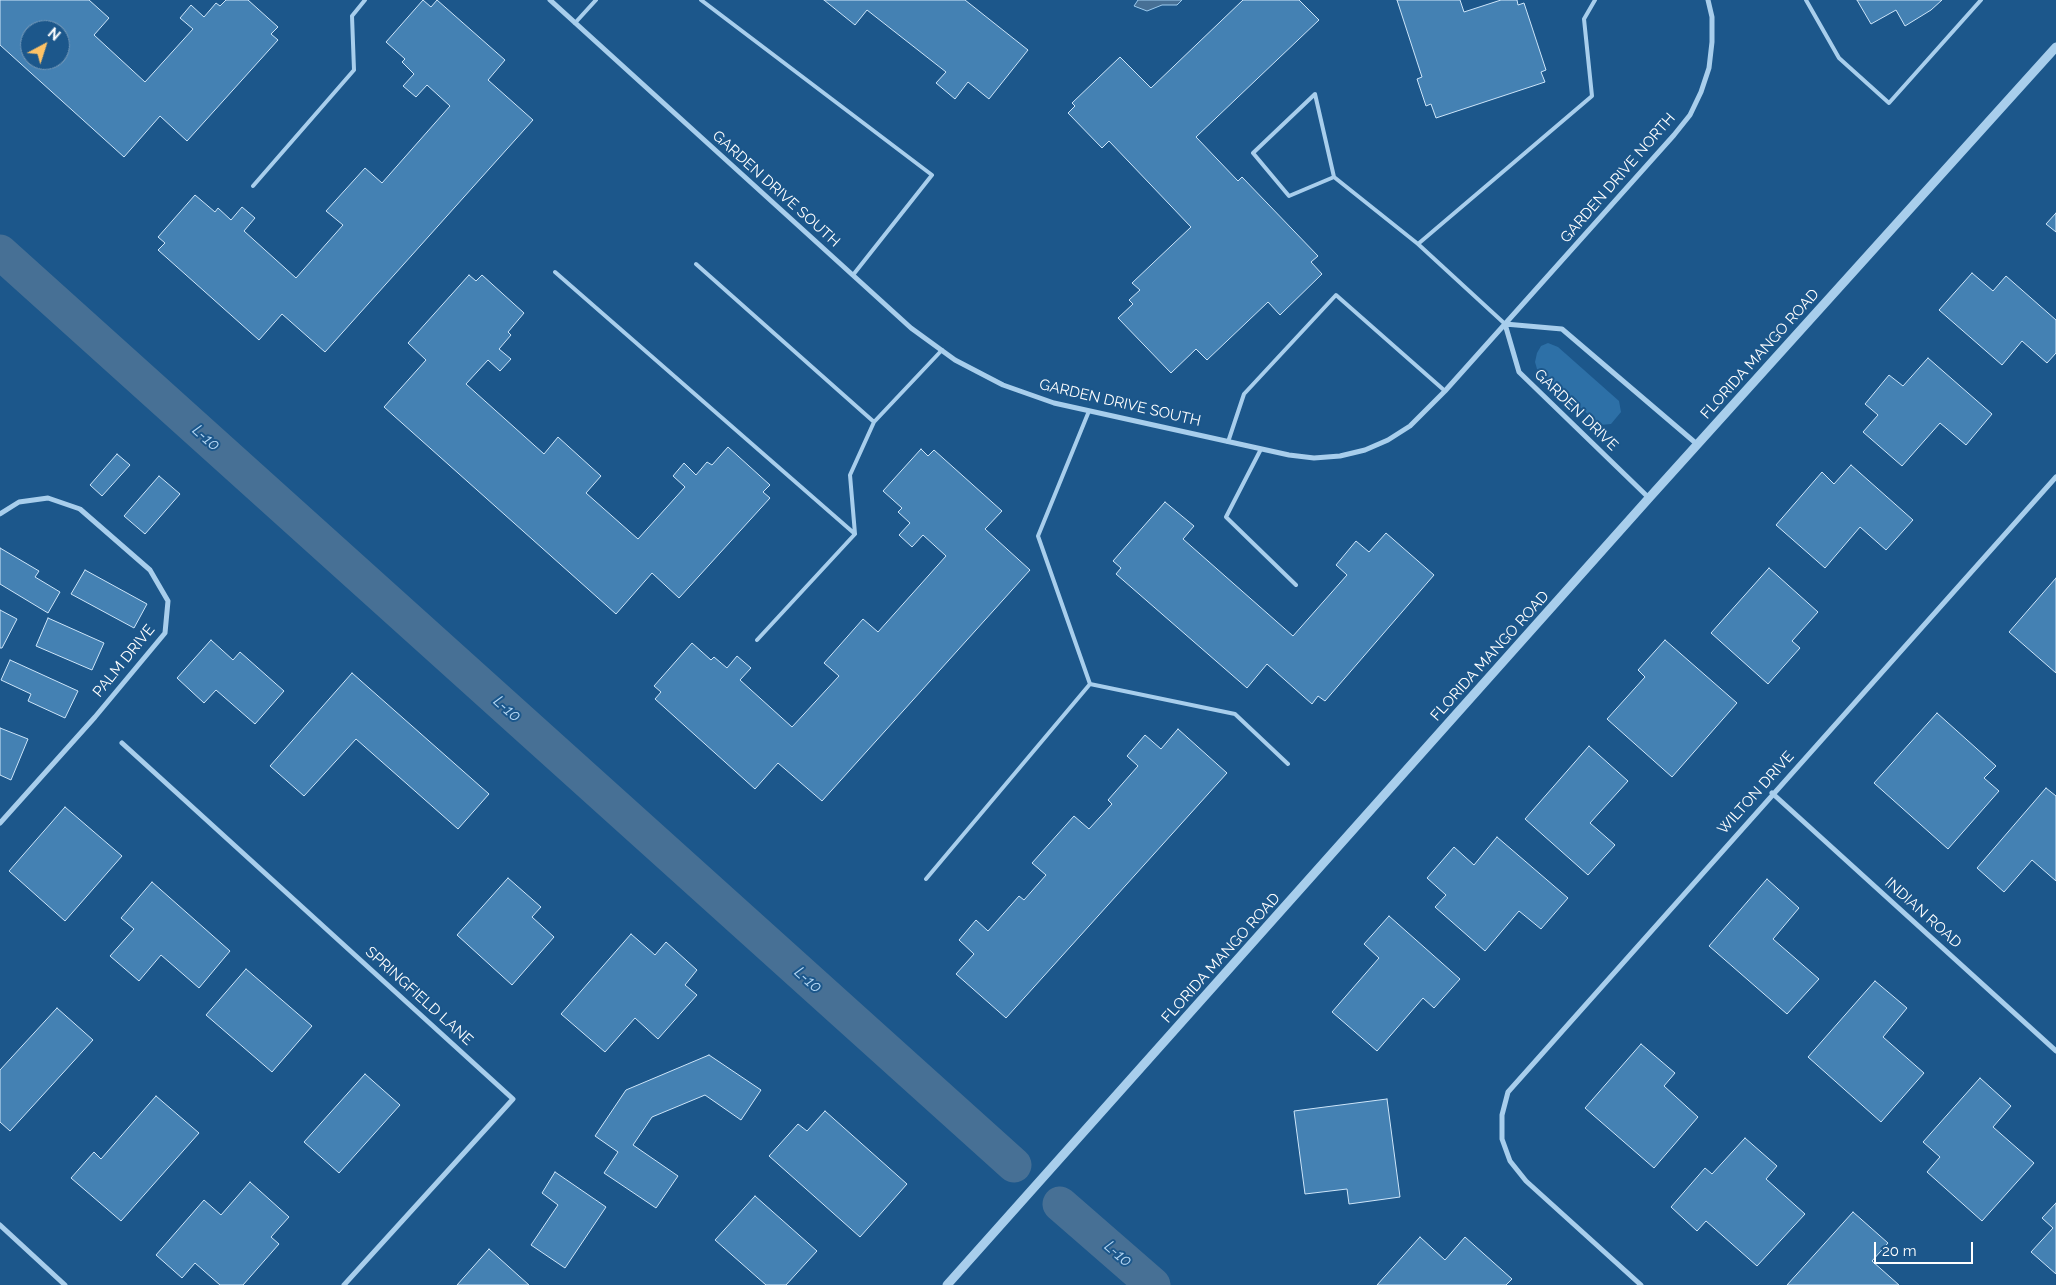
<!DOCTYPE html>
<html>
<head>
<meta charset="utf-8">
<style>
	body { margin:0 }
	#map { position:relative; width:2056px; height:1285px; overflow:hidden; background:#1c578b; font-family:Raleway,sans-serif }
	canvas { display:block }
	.north { position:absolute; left:20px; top:20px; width:50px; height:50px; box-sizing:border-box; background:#1c578b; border:1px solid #779ab9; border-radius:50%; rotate:40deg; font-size:14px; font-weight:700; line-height:20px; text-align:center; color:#fff }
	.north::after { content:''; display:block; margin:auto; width:18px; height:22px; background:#fdc266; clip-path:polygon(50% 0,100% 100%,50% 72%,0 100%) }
	.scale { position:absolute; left:1874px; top:1242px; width:99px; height:22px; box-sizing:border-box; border:2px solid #fff; border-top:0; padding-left:6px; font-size:15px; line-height:18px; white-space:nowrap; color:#fff; -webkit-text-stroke:4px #1c578b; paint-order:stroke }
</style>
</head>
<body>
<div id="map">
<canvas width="2056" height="1285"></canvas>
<div class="north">N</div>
<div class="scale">20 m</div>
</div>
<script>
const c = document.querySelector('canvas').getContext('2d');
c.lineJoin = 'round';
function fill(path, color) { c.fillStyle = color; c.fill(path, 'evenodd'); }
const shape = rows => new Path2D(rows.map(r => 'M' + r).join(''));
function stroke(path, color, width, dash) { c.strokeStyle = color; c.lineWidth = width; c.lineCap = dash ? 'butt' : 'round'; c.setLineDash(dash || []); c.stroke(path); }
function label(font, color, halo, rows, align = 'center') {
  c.font = font + ' Raleway,sans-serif'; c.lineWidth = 4; c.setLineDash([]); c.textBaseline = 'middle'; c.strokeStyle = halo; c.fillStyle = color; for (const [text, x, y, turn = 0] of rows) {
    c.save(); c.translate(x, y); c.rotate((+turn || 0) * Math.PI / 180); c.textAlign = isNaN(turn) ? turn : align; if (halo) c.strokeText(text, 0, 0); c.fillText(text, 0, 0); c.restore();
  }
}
const green = shape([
	[1548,343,1558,347,1619,401,1621,412,1611,424,1600,425,1537,369,1535,362,1537,353,1541,346]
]);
const water = shape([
	[1138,0,1182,0,1177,5,1162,5,1147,11,1134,6,1138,0]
]);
const canal = shape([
	[0,252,1014,1165],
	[1060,1204,1153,1285]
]);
const building = shape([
	[0,0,89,0,109,18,94,35,145,82,193,29,180,18,191,5,204,17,216,3,220,6,226,0,248,0,278,27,271,34,278,40,187,141,160,116,124,157,0,45,0,0],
	[30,30,60,30,60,60,30,60,30,30],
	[423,0,431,7,437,0,505,60,488,80,533,120,325,352,282,314,259,340,158,250,165,243,158,237,195,195,215,212,218,208,231,220,242,207,255,218,244,231,296,278,343,225,326,211,365,168,382,183,450,106,427,85,416,97,403,86,414,74,402,62,405,59,386,42,423,0],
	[824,0,965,0,1028,50,989,99,968,82,955,99,936,83,946,72,867,10,855,25,824,0],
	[1243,0,1299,0,1319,20,1196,137,1238,181,1242,177,1318,256,1311,262,1322,274,1280,315,1268,302,1207,360,1196,349,1171,373,1118,318,1133,304,1129,300,1140,290,1132,283,1191,227,1109,141,1102,148,1068,113,1075,106,1072,103,1120,57,1151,88,1243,0],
	[1397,0,1460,0,1464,12,1501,0,1517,0,1518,5,1524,3,1546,70,1541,72,1545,82,1436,118,1431,104,1426,106,1417,79,1422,77,1397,0],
	[1857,0,1942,0,1931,10,1905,26,1896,10,1871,24,1857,0],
	[2056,213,2056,232,2046,224,2056,213],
	[1972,273,1993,291,2006,276,2056,320,2056,353,2047,363,2022,341,2002,365,1939,310,1972,273],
	[469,275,476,281,482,275,524,313,508,332,511,335,499,349,511,359,500,371,488,360,466,384,544,454,558,437,601,476,586,493,638,539,685,487,673,476,684,463,696,475,707,462,712,465,728,447,770,485,763,492,770,498,679,598,652,573,616,614,384,407,426,360,408,343,469,275],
	[1928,358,1992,414,1966,445,1940,423,1902,466,1863,432,1878,415,1865,404,1889,375,1903,386,1928,358],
	[921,449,928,456,934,450,1002,511,985,529,1030,570,822,801,778,763,755,789,655,699,661,692,654,686,692,643,711,660,714,657,727,668,737,656,751,668,740,680,792,727,839,676,824,663,863,619,878,632,946,556,923,535,912,547,899,535,910,523,898,512,902,508,883,491,921,449],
	[117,454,130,465,102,496,90,485,117,454],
	[1851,465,1913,520,1886,550,1860,527,1825,568,1776,525,1822,472,1834,484,1851,465],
	[159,476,180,494,145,534,124,516,159,476],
	[1165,502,1194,526,1183,539,1293,636,1347,575,1336,565,1356,541,1369,552,1386,533,1434,575,1325,701,1318,696,1312,704,1267,664,1247,688,1116,574,1121,568,1113,561,1165,502],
	[0,548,39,571,35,577,60,592,48,613,0,584,0,548],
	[1769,568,1818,612,1792,641,1800,648,1768,684,1711,633,1769,568],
	[85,570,147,604,134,628,71,594,85,570],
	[2056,578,2056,673,2009,632,2056,578],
	[0,610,17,619,2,648,0,648,0,610],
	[48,618,104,643,92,670,36,646,48,618],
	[211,640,233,660,240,652,284,691,255,724,216,690,204,703,177,678,211,640],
	[1665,640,1737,703,1672,777,1607,719,1645,677,1638,670,1665,640],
	[10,660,78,691,65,718,28,701,31,694,1,680,10,660],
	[352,673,489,794,458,829,356,739,304,796,270,766,352,673],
	[1937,713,1996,766,1984,778,1999,791,1948,849,1874,783,1937,713],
	[0,728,28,739,11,780,0,775,0,728],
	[1178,729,1227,773,1006,1018,956,974,974,954,959,940,976,920,988,931,1019,896,1024,900,1046,875,1032,863,1074,816,1089,829,1112,804,1108,800,1138,766,1127,756,1145,735,1161,749,1178,729],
	[1589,746,1628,781,1590,823,1615,845,1588,875,1525,819,1589,746],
	[2046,788,2056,796,2056,881,2032,860,2004,892,1977,868,2046,788],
	[65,807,122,856,65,921,9,871,65,807],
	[1497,837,1568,898,1541,929,1519,911,1485,951,1435,907,1446,895,1427,878,1454,847,1474,865,1497,837],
	[508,878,541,907,532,917,554,937,512,985,457,935,508,878],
	[1767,879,1799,908,1773,939,1819,979,1787,1014,1709,946,1767,879],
	[152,882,230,951,199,988,161,955,139,981,110,956,134,929,121,918,152,882],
	[1389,916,1460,979,1434,1008,1423,998,1377,1051,1332,1012,1379,958,1364,944,1389,916],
	[631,934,655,955,666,942,697,970,685,985,697,995,658,1039,635,1018,605,1052,561,1014,631,934],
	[246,969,312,1026,272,1072,206,1015,246,969],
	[1875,981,1907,1008,1883,1037,1924,1073,1881,1122,1808,1057,1875,981],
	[57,1008,93,1040,10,1131,0,1122,0,1070,57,1008],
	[1641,1044,1675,1073,1664,1086,1698,1117,1654,1168,1585,1108,1641,1044],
	[709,1055,761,1090,741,1120,705,1095,652,1117,633,1145,678,1176,656,1208,604,1173,618,1152,595,1136,626,1090,709,1055],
	[365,1074,400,1105,339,1173,304,1142,365,1074],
	[1980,1078,2011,1106,1993,1127,2034,1163,1982,1221,1927,1172,1940,1157,1923,1142,1980,1078],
	[156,1096,199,1133,121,1221,71,1178,94,1152,101,1159,156,1096],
	[1387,1099,1400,1197,1349,1204,1347,1189,1305,1194,1294,1111,1387,1099],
	[825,1111,907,1184,860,1237,769,1156,798,1124,807,1131,825,1111],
	[1745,1138,1777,1166,1766,1179,1805,1214,1757,1266,1706,1221,1697,1231,1671,1207,1705,1168,1712,1174,1745,1138],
	[555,1172,606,1207,565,1268,531,1245,558,1205,542,1193,555,1172],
	[250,1182,289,1217,271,1237,279,1244,243,1285,220,1285,195,1263,182,1278,156,1255,204,1200,221,1215,250,1182],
	[755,1196,817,1251,786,1285,766,1285,715,1240,755,1196],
	[2056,1203,2056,1274,2031,1252,2053,1228,2042,1218,2056,1203],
	[1853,1212,1888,1243,1872,1261,1899,1285,1787,1285,1853,1212],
	[1420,1237,1445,1260,1465,1237,1512,1279,1506,1285,1377,1285,1420,1237],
	[489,1249,529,1285,457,1285,489,1249]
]);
const service = shape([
	[701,0,932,175,853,275],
	[1806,0,1839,58,1889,103,1981,0],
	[575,23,596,0],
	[1334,177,1289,196,1253,153,1315,94,1334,177,1418,244,1505,324],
	[253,186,354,70,352,16,365,0],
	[1418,244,1592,96,1584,19,1595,0],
	[696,264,874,422],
	[555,272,855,534],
	[1228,442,1244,394,1336,295,1445,391],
	[1261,449,1226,517,1296,585],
	[757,640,855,534,850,475,874,422,942,350],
	[1090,684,1235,714,1288,764],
	[926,879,1090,684,1038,536,1089,411]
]);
const minor = shape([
	[550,0,911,328,955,360,1003,385,1054,403,1289,455,1314,458,1340,456,1365,450,1388,440,1410,426,1445,391,1674,135,1690,115,1701,92,1709,68,1712,42,1712,17,1708,0],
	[1505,324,1562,329,1698,445],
	[1505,324,1519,372,1649,498],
	[0,514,19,502,48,498,80,509,150,570,168,601,165,633,95,717,0,823],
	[122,743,513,1099,344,1285],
	[1772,793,2056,1051],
	[0,1225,65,1285],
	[1641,1285,1526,1181,1510,1161,1502,1139,1502,1115,1508,1092,2056,477]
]);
const tertiary = shape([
	[947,1285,1649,498,2056,47]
]);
const streetNames = [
	["GARDEN DRIVE NORTH",1618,178,-49],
	["GARDEN DRIVE SOUTH",776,189,42],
	["FLORIDA MANGO ROAD",1760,354,-48],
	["GARDEN DRIVE SOUTH",1120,403,13],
	["GARDEN DRIVE",1576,410,44],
	["FLORIDA MANGO ROAD",1490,656,-48],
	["PALM DRIVE",124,661,-51],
	["WILTON DRIVE",1756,793,-48],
	["INDIAN ROAD",1923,913,42],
	["FLORIDA MANGO ROAD",1221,958,-48],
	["SPRINGFIELD LANE",419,996,42]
];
const waterNames = [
	["L-10",206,438,42],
	["L-10",507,709,42],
	["L-10",808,980,42],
	["L-10",1118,1254,41]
];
fill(green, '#2d70a7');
fill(water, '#477095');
stroke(water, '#9bcaee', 1);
stroke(canal, '#477095', 35);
fill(building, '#4481b3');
stroke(building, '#cde5f9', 1);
stroke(service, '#a8ceec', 4);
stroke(minor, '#a8ceec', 5);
stroke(tertiary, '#a8ceec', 9);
label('15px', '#fff', '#1c578b', streetNames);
label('italic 16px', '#b4d7f4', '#1c578b', waterNames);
</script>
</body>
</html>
